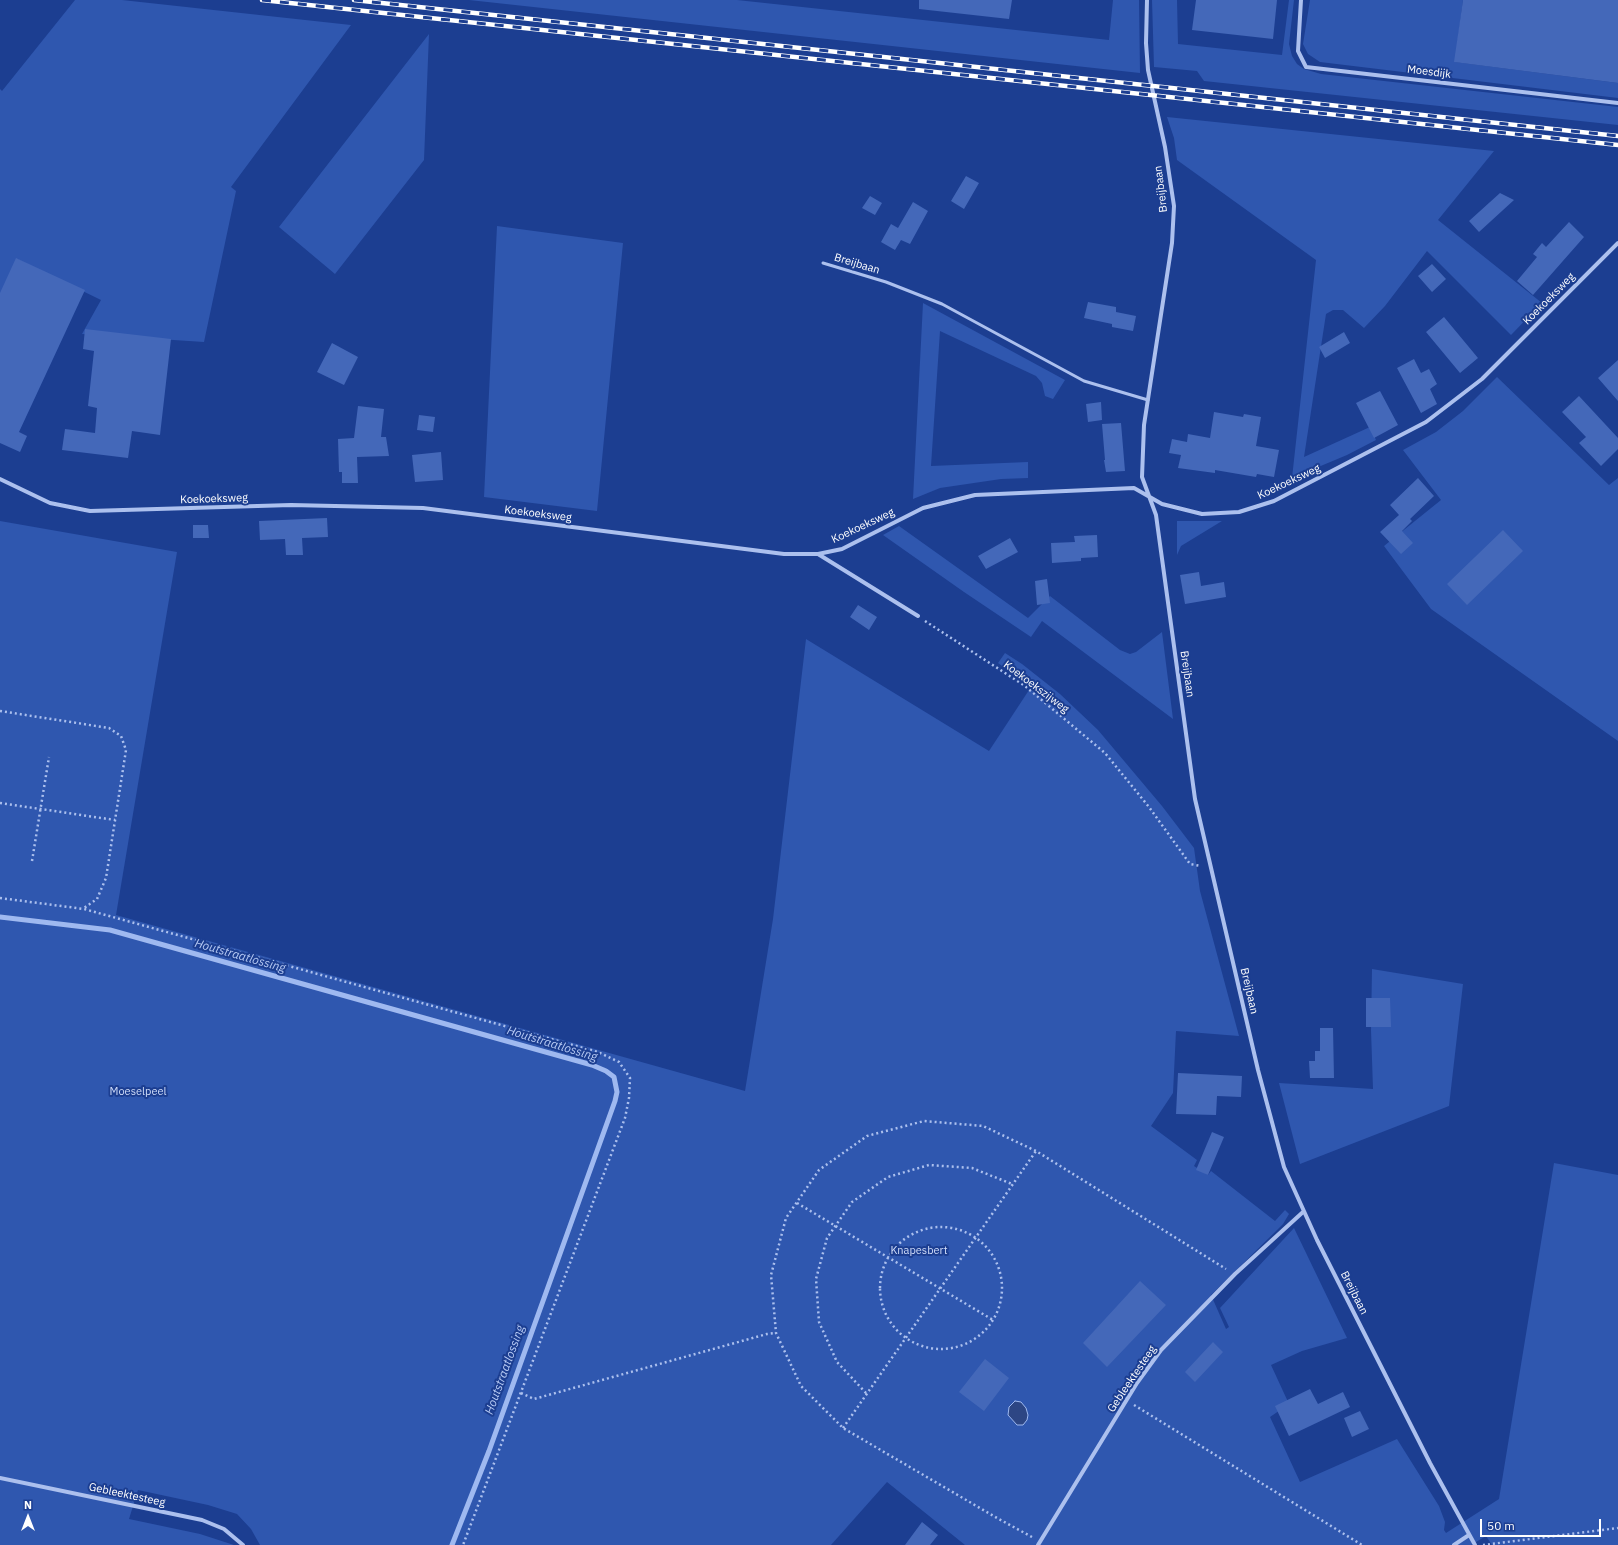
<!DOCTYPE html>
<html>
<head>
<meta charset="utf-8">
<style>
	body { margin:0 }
	#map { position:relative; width:1618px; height:1545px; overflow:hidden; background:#1c3e91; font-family:"IBM Plex Sans",sans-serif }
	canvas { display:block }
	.north { position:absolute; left:8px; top:1497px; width:40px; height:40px; -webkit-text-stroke:3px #1c3e91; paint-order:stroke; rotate:0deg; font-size:11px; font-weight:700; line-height:16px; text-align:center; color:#fff }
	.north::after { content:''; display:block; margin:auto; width:14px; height:18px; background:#fff; clip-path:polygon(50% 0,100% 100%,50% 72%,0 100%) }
	.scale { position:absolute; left:1480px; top:1519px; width:121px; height:18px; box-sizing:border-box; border:2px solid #fff; border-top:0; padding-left:5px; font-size:12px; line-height:14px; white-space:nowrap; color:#fff; -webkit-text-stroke:3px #1c3e91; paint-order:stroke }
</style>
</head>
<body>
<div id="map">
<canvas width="1618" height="1545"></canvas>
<div class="north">N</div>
<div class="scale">50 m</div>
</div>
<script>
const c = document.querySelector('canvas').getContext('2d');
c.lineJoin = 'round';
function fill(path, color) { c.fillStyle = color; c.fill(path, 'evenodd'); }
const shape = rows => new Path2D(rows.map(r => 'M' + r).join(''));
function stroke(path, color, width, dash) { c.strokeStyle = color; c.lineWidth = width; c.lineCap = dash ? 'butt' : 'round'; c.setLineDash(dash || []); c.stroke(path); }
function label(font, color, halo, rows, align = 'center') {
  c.font = font + ' "IBM Plex Sans",sans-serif'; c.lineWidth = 4; c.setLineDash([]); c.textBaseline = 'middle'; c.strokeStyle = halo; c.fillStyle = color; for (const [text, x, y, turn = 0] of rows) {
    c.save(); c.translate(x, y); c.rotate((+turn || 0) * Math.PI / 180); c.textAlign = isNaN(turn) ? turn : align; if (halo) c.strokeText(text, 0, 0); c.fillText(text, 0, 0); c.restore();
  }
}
const green = shape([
	[75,0,122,0,351,25,231,187,236,191,204,342,82,334,101,300,17,259,0,295,0,89,2,91],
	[469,0,737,0,1109,40,1113,0,1139,0,1140,73],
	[1152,0,1177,0,1178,44,1282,55,1289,0,1294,0,1289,44,1292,56,1297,64,1304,69,1321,74,1618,107,1618,125,1204,81,1197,71,1154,67],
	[1310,0,1463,0,1455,62,1618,83,1618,98,1320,62,1308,54,1303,44],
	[429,34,424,160,335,274,279,227],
	[1167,117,1494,151,1438,220,1542,303,1511,335,1427,251,1385,306,1364,328,1343,310,1333,310,1326,314,1304,457,1370,427,1376,440,1347,455,1292,478,1316,260,1177,160,1174,138],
	[497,226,623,243,597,511,484,497],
	[923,303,1065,380,1053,399,1045,396,1042,383,1036,376,940,331,931,466,1028,462,1028,478,1001,479,940,488,913,499],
	[1497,377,1609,485,1618,478,1618,741,1431,609,1384,546,1441,500,1403,450,1436,432,1463,411],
	[0,521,177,552,116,915,745,1091,773,919,806,639,989,751,1031,687,998,663,1005,653,1022,664,1060,694,1098,730,1162,806,1194,848,1200,891,1239,1036,1176,1031,1173,1093,1151,1126,1197,1160,1194,1166,1208,1175,1211,1171,1275,1221,1285,1210,1289,1214,1283,1224,1274,1233,1211,1295,1226,1329,1229,1327,1220,1308,1294,1228,1347,1338,1302,1351,1271,1365,1289,1404,1270,1417,1300,1482,1397,1439,1439,1506,1445,1522,1444,1530,1446,1533,1499,1499,1554,1163,1618,1175,1618,1545,1492,1545,1486,1536,1471,1545,965,1545,887,1482,831,1545,260,1545,251,1529,237,1514,208,1505,138,1490,129,1519,200,1534,234,1545,0,1545],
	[1177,521,1222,521,1181,546,1177,555],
	[899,526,1028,618,1050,596,1120,650,1130,654,1136,652,1162,632,1173,719,1042,621,1031,637,964,592,883,535],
	[1372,969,1463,984,1449,1106,1300,1164,1279,1083,1373,1089,1371,1030]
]);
const water = shape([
	[1015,1401,1021,1402,1026,1408,1028,1415,1027,1420,1023,1425,1017,1425,1008,1415,1009,1407,1015,1401]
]);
const stream = shape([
	[0,917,110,930,592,1065,606,1071,614,1077,617,1092,615,1101,489,1451,452,1545]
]);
const building = shape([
	[919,0,1012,0,1009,19,919,9],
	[1196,0,1277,0,1273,39,1192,30],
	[1463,0,1618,0,1618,83,1454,62],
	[966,176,979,183,964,209,951,201],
	[1500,193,1514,200,1479,232,1469,221],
	[870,196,882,203,875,215,862,208],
	[913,202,928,211,910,244,901,240,895,250,881,242,891,224,898,228],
	[1569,222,1584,237,1533,295,1517,281,1537,257,1533,254,1542,243,1546,247],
	[16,258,85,290,19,432,27,436,20,452,0,443,0,293],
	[1432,264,1446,279,1432,292,1418,276],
	[1088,302,1116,307,1116,312,1136,316,1133,331,1112,327,1112,324,1084,318],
	[1444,317,1478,358,1460,373,1426,332],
	[85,329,171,339,160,435,132,431,128,458,62,450,65,429,95,433,97,408,88,406,94,351,83,349],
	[1344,332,1350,343,1325,358,1319,347],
	[332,343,358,357,344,385,317,372],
	[1414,359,1421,373,1429,369,1437,384,1430,389,1437,404,1421,413,1397,368],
	[1618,360,1618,401,1598,378],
	[1380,391,1398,425,1374,438,1356,403],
	[1579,396,1618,438,1618,449,1601,466,1579,443,1586,437,1562,412],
	[1101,402,1102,420,1088,422,1086,404],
	[358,406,384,409,381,437,386,437,389,456,357,457,358,483,342,483,342,472,339,472,338,439,354,438],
	[1214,412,1243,417,1244,414,1261,417,1256,446,1279,450,1274,477,1257,474,1256,477,1215,470,1215,473,1178,468,1181,455,1169,453,1172,439,1187,442,1188,434,1210,438],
	[419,415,435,417,433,432,417,430],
	[1121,423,1125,471,1106,472,1104,460,1105,460,1102,424],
	[441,452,443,480,415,482,412,455],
	[1418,478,1434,496,1410,519,1412,521,1402,531,1413,543,1401,554,1380,532,1399,515,1390,505],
	[327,518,328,537,302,538,303,555,286,555,285,539,260,540,259,521],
	[193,525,208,525,209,538,193,538],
	[1503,530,1523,551,1467,605,1447,584],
	[1097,535,1098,557,1081,558,1081,561,1052,563,1051,543,1075,542,1074,536],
	[1010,538,1018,552,986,569,978,556],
	[1199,572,1201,586,1224,582,1226,597,1185,604,1180,575],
	[1047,579,1050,603,1037,605,1035,581],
	[858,605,877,617,869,630,850,617],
	[1366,998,1390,998,1391,1027,1366,1027],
	[1320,1028,1333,1028,1334,1078,1310,1078,1309,1061,1315,1061,1315,1051,1320,1051],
	[1178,1073,1242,1076,1241,1097,1217,1096,1216,1115,1176,1114],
	[1212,1132,1224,1137,1208,1175,1196,1170],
	[1140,1281,1166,1305,1107,1367,1083,1343],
	[1213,1342,1223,1352,1195,1382,1185,1372],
	[985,1359,1009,1378,984,1411,959,1392],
	[1310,1389,1318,1404,1343,1392,1350,1407,1289,1436,1275,1406],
	[1360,1411,1369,1429,1352,1437,1344,1418],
	[922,1522,938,1535,930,1545,905,1545]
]);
const path = shape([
	[925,621,1025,686,1105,753,1149,807,1190,864,1201,866],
	[0,711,109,728,121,736,126,750,106,878,97,899,84,908],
	[0,803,115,820],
	[32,861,49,757],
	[0,898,84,909,598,1052,619,1062,630,1078,629,1098,625,1118,463,1545],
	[797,1203,993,1320],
	'880 1288a61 61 0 1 1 122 0a61 61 0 1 1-122 0Z',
	[521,1393,534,1399,767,1334,776,1333],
	[866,1393,837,1362,819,1322,816,1279,827,1238,852,1202,888,1177,929,1165,972,1168,1012,1184],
	[1134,1405,1362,1545],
	[843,1428,1036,1151],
	[1032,1537,997,1518,843,1428,801,1386,776,1333,771,1275,786,1218,819,1170,867,1136,924,1121,983,1126,1036,1151,1226,1269],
	[1483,1545,1618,1528]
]);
const service = shape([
	[823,263,886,282,942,304,1084,381,1148,400]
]);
const minor = shape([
	[1147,0,1146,43,1148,70,1165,147,1174,206,1172,243,1144,425,1142,477,1156,515,1195,799,1258,1070,1284,1167,1317,1240,1430,1463,1475,1545],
	[1301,0,1298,51,1306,67,1618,103],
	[0,479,50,503,90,511,291,505,423,508,784,554,818,554,842,549,923,508,975,495,1134,488,1162,504,1202,514,1239,512,1274,501,1426,422,1482,379,1618,243],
	[818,554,918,616],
	[0,1478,202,1520,224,1529,243,1545],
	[1038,1545,1137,1383,1161,1350,1235,1274,1303,1212],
	[1454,1545,1469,1535]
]);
const rail = shape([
	[262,0,1618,145],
	[354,0,1618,136]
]);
const streetNames = [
	["Moesdijk",1429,72,7],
	["Breijbaan",1161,189,-97],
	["Breijbaan",857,264,17],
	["Koekoeksweg",1549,299,-45],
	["Koekoeksweg",1289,482,-25],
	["Koekoeksweg",214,499,-2],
	["Koekoeksweg",538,514,7],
	["Koekoeksweg",863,526,-25],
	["Breijbaan",1187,674,82],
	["Koekoekszijweg",1036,687,37],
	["Breijbaan",1249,991,77],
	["Breijbaan",1354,1293,63],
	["Gebleektesteeg",1132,1379,-56],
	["Gebleektesteeg",127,1495,12]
];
const parkNames = [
	["Moeselpeel",138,1092],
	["Knapesbert",919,1251]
];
const waterNames = [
	["Houtstraatlossing",240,956,16],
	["Houtstraatlossing",552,1044,17],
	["Houtstraatlossing",505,1370,-70]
];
fill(green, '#2f57af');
fill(water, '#2d4684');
stroke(water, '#9fb9f0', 1);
stroke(stream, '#9fb9f0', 5);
fill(building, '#4468b9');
stroke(path, '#acc0ee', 2.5, [2, 3]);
stroke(service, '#acc0ee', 3);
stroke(minor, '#acc0ee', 4);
stroke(rail, '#fff', 4.5);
stroke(rail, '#1c3e91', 3, [9]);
label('11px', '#fff', '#1c3e91', streetNames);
label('11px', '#d2defa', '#1c3e91', parkNames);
label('italic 12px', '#b8cbf5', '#1c3e91', waterNames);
</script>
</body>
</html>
